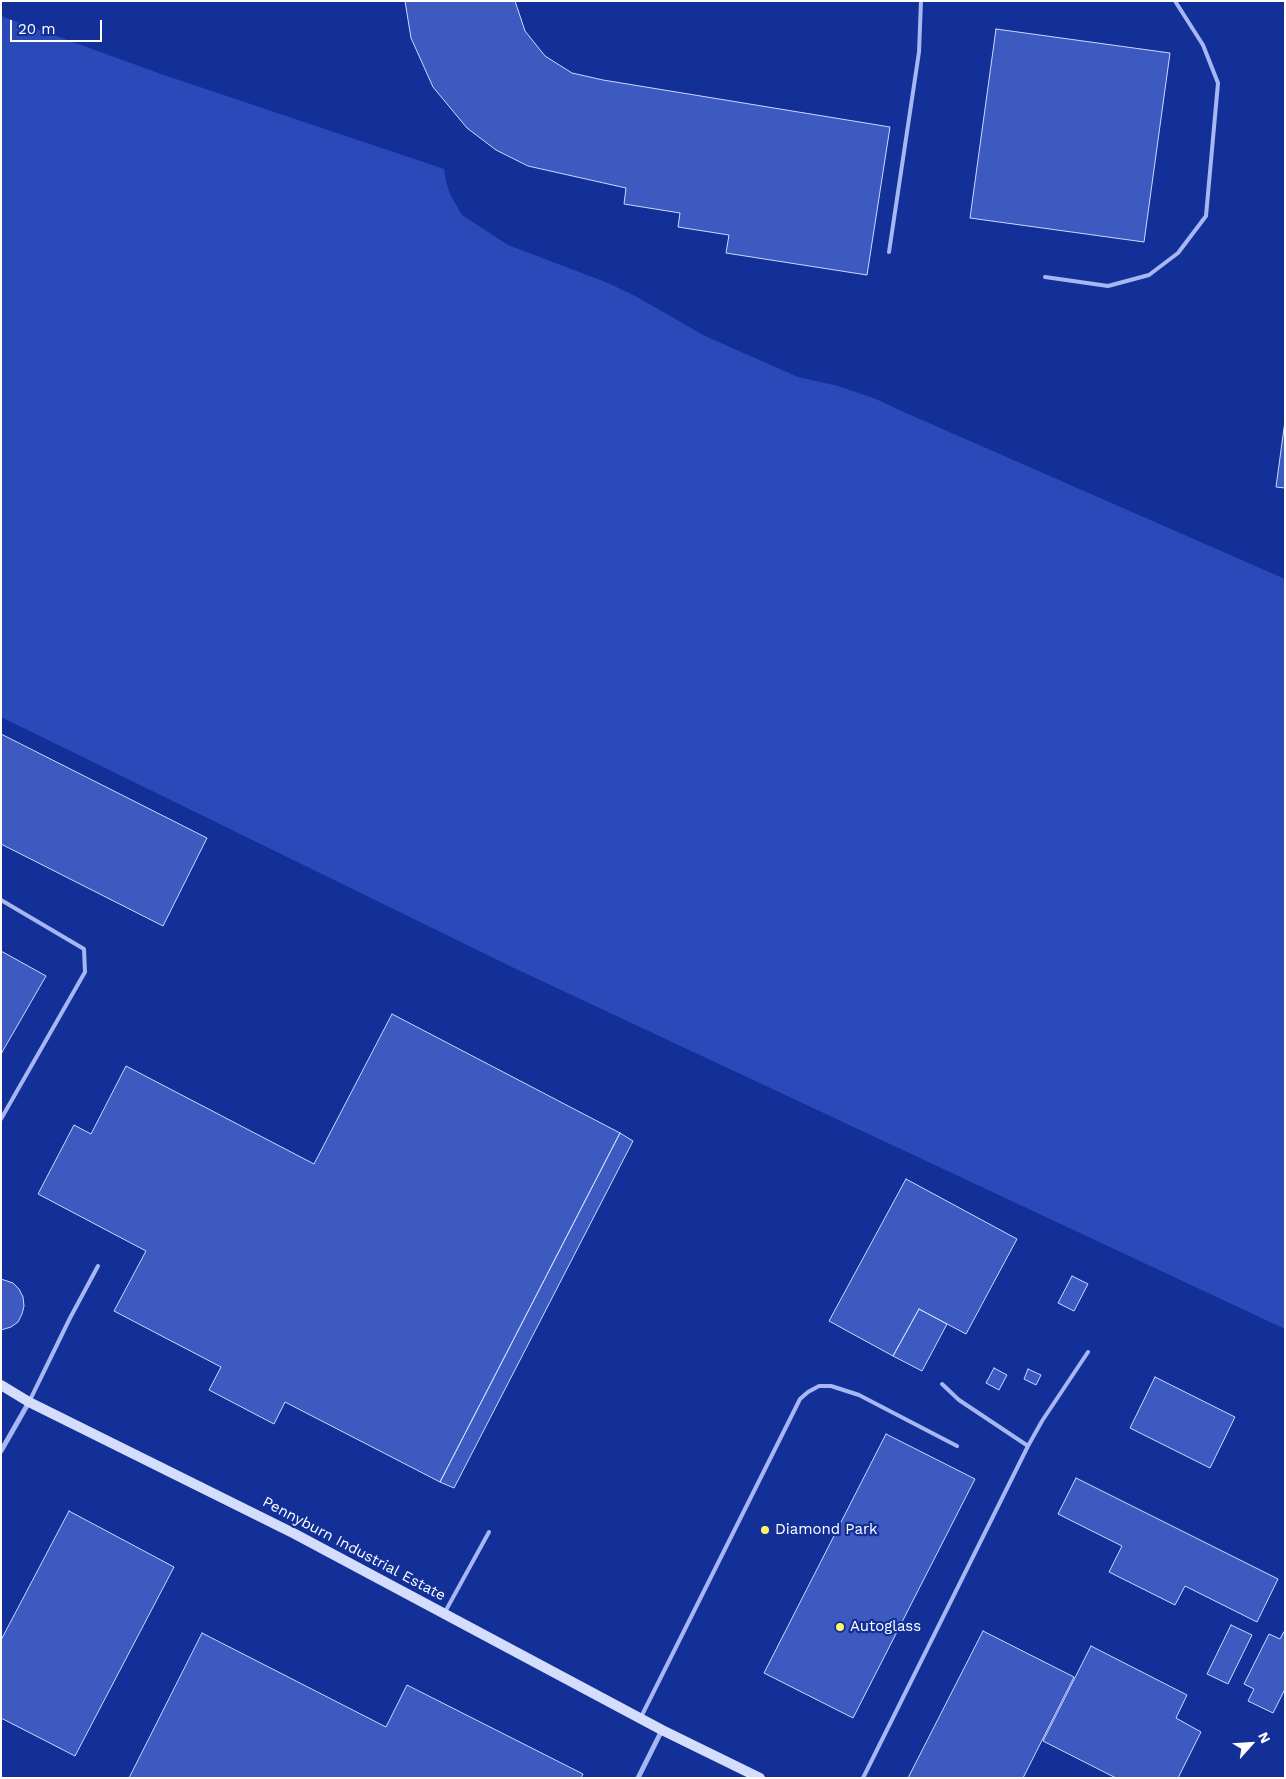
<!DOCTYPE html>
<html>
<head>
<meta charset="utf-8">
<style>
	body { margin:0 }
	#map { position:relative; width:1286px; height:1779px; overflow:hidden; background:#133098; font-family:"Work Sans",sans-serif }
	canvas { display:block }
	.frame { position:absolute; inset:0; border:2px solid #fff; pointer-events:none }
	.north { position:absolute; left:1226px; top:1719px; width:50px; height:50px; -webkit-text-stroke:4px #133098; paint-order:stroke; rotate:64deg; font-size:14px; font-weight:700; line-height:20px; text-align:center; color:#fff }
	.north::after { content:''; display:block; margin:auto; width:18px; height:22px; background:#fff; clip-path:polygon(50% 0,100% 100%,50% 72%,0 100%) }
	.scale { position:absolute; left:10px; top:20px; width:92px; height:22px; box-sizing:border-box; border:2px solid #fff; border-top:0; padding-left:6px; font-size:15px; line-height:18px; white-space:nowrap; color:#fff; -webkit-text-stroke:4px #133098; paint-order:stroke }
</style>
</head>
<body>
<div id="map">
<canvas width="1286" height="1779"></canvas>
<div class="frame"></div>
<div class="north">N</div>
<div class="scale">20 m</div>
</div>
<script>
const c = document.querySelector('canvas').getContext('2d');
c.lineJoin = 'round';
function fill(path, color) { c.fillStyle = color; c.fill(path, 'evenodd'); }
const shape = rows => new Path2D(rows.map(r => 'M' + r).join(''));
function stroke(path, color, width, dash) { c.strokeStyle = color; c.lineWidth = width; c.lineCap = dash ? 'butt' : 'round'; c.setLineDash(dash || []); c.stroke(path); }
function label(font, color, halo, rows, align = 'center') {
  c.font = font + ' "Work Sans",sans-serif'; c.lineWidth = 4.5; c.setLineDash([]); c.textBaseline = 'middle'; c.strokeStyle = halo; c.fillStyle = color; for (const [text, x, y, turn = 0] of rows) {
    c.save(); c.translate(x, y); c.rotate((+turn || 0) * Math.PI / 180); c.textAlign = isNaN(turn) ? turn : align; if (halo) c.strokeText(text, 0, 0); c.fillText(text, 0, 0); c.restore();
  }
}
const green = shape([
	[1,16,161,74,444,169,446,182,450,194,462,215,508,245,608,283,637,297,705,336,798,377,838,386,876,399,906,413,1285,579,1285,1329,514,968,1,717]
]);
const building = shape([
	[405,1,515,1,525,31,545,56,572,73,603,80,890,127,867,275,726,253,729,235,678,227,680,213,624,204,626,188,528,166,496,150,467,128,433,87,411,38,405,1],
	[996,29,1170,53,1144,242,970,218,996,29],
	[1285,421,1285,488,1276,487,1285,421],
	[1,734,207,838,163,926,1,844,1,734],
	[1,951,46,976,1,1054,1,951],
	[392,1014,620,1133,440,1482,285,1402,274,1424,209,1390,221,1367,114,1311,146,1251,38,1194,74,1125,91,1134,126,1066,314,1164,392,1014],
	[620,1133,633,1141,454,1488,440,1482,620,1133],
	[906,1179,1017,1239,966,1334,919,1309,893,1356,829,1321,906,1179],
	[1072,1276,1088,1284,1074,1311,1058,1303,1072,1276],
	[1,1279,13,1283,19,1289,23,1297,24,1306,22,1314,18,1322,11,1327,1,1330,1,1279],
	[919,1309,947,1324,922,1371,893,1356,919,1309],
	[994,1368,1007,1375,999,1390,986,1383,994,1368],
	[1028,1369,1041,1375,1036,1385,1024,1379,1028,1369],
	[1155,1377,1235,1417,1210,1468,1130,1428,1155,1377],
	[886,1434,975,1479,853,1718,764,1673,886,1434],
	[1076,1478,1278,1579,1257,1622,1185,1586,1175,1605,1109,1572,1122,1546,1058,1514,1076,1478],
	[69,1511,174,1567,75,1756,1,1718,1,1640,69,1511],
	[1231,1625,1252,1635,1228,1684,1207,1674,1231,1625],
	[1285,1630,1285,1689,1273,1713,1248,1701,1254,1689,1244,1684,1269,1634,1280,1639,1285,1630],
	[983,1631,1074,1677,1023,1778,908,1778,983,1631],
	[202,1633,386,1727,407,1685,583,1774,581,1778,129,1778,202,1633],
	[1091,1646,1187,1695,1176,1718,1201,1732,1178,1778,1116,1778,1043,1741,1091,1646]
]);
const lane = shape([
	[889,252,919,52,921,1],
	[1045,277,1108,286,1149,275,1178,253,1206,216,1218,83,1203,45,1175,1],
	[1,900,84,949,85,972,1,1119],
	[30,1400,70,1318,98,1266],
	[1028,1446,1042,1421,1088,1352],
	[445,1612,489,1532],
	[641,1717,800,1399,808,1392,819,1386,831,1386,859,1395,957,1446],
	[863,1778,1028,1446,959,1400,942,1384]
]);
const street = shape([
	[1,1451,29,1402],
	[638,1778,662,1730]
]);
const secondary = shape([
	[1,1385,29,1402,295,1534,662,1730,760,1778]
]);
const markers = [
	[765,1530,5,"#fff567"],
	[840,1627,5,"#fff567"]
];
const poiNames = [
	["Diamond Park",775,1530],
	["Autoglass",850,1627]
];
const streetNames = [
	["Pennyburn Industrial Estate",354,1549,28]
];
fill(green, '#294ab8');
fill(building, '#3c5ac0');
stroke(building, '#cdd8fd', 1);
stroke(lane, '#a6b7f3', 4);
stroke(street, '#a6b7f3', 5);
stroke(secondary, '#d5ddfd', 10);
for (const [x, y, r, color] of markers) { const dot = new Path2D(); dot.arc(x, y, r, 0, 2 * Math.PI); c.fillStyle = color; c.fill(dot); stroke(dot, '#133098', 2); }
label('15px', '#fff', '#133098', poiNames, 'left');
label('15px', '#fff', '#133098', streetNames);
</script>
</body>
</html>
